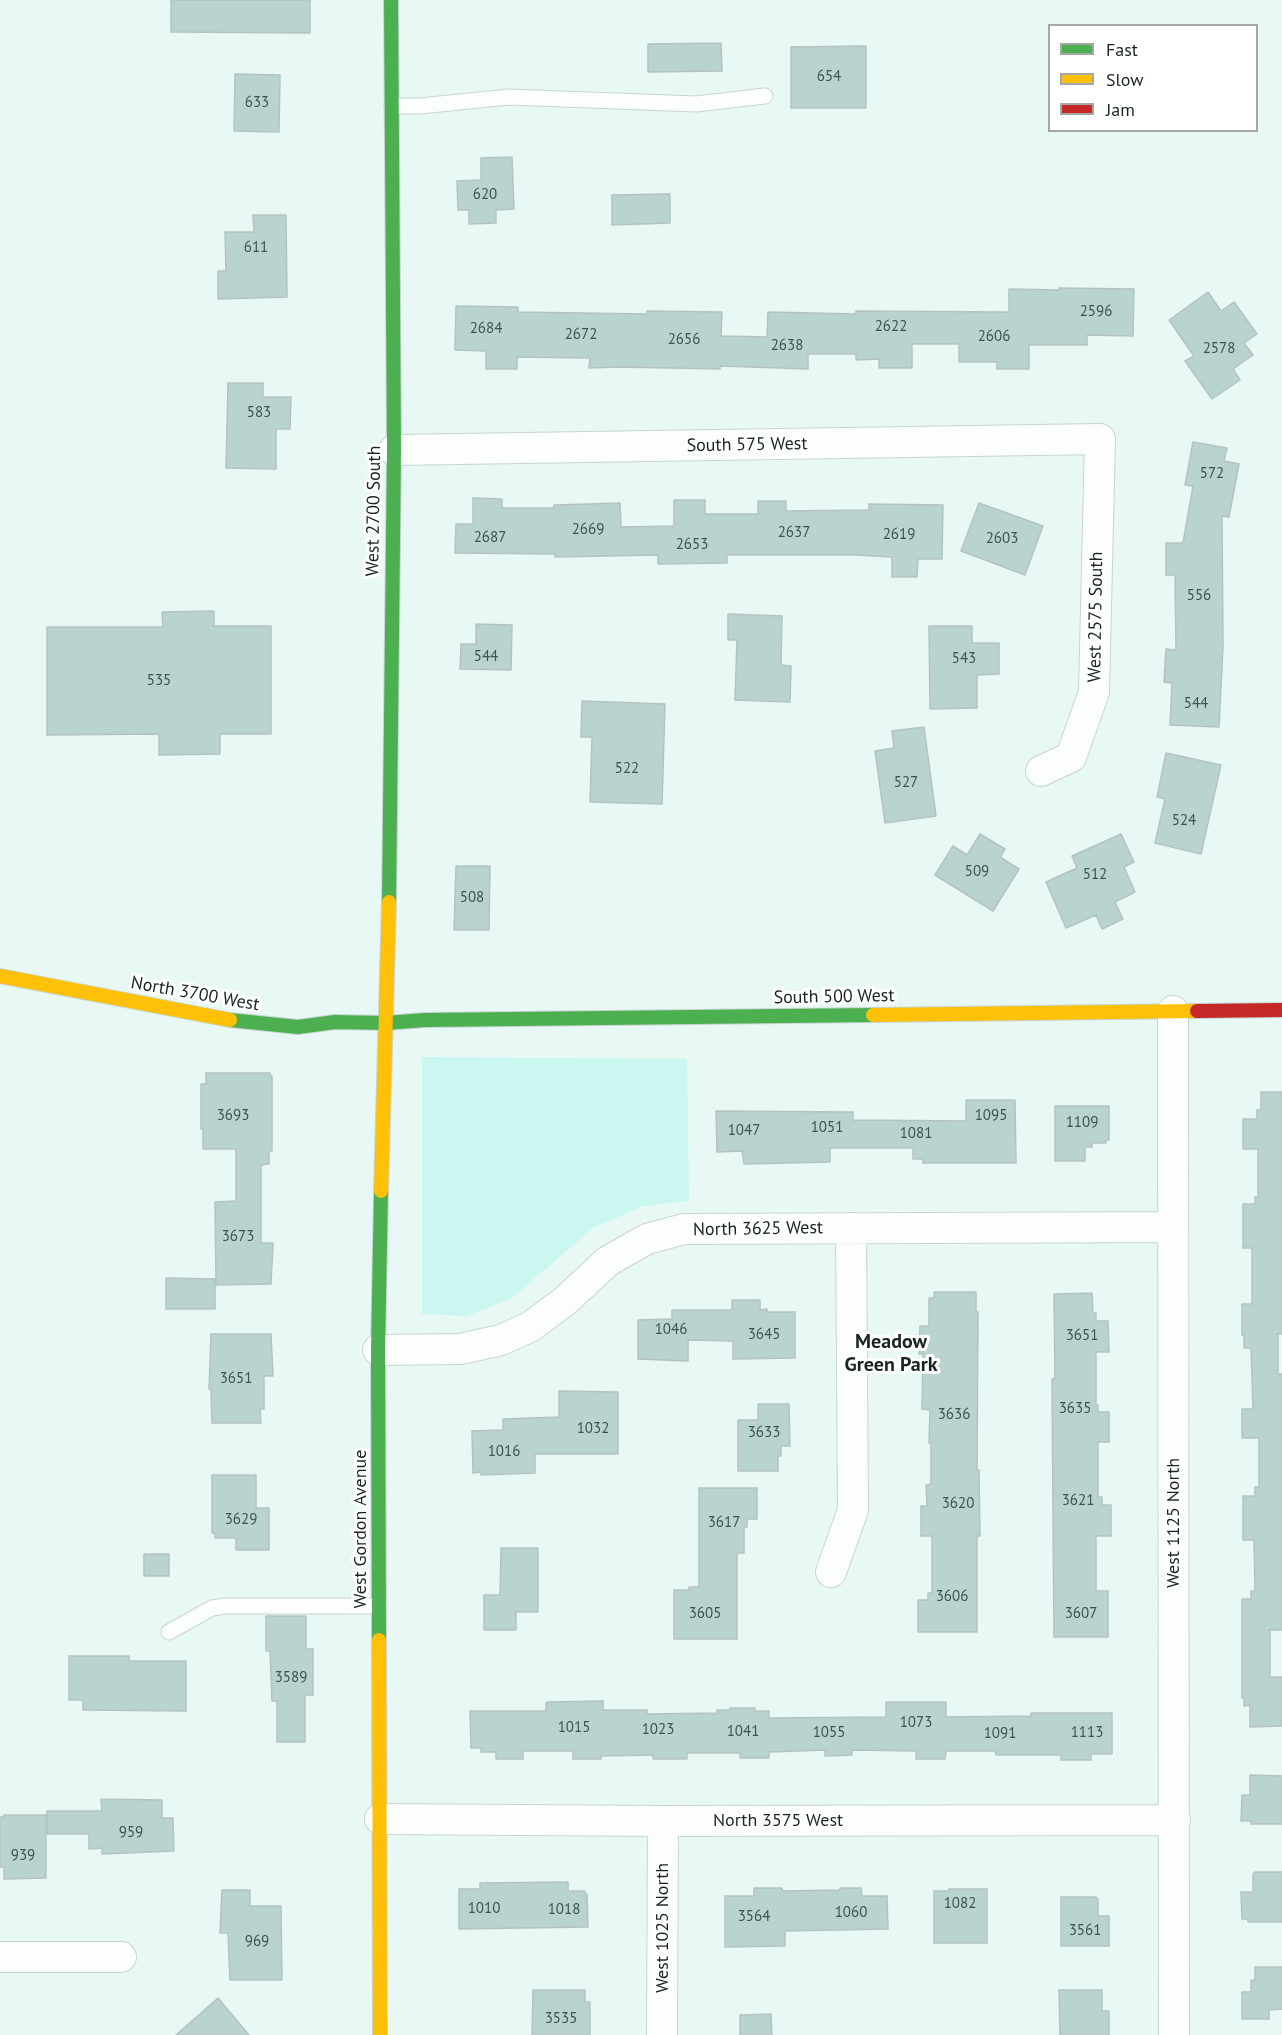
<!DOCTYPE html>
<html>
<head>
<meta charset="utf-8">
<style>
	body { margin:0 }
	#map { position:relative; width:1282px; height:2035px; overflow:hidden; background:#e8f8f5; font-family:"PT Sans",sans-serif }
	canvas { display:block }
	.legend { position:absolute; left:1048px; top:24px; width:210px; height:108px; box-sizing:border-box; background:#fff; border:2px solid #a3a8a7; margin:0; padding:8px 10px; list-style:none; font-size:18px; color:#182523 }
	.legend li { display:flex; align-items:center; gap:12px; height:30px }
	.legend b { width:30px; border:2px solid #a3a8a7 }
</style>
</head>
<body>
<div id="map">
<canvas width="1282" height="2035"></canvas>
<ul class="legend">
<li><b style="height:8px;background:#4caf50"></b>Fast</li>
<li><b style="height:8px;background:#ffc107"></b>Slow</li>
<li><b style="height:8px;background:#c62828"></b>Jam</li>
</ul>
</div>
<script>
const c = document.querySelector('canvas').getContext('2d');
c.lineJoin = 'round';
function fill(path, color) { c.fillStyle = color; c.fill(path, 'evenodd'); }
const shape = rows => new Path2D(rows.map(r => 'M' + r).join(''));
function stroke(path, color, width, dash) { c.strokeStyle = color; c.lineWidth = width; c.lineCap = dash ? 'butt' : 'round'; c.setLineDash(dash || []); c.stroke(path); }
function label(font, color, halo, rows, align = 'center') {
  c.font = font + ' "PT Sans",sans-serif'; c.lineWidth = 6; c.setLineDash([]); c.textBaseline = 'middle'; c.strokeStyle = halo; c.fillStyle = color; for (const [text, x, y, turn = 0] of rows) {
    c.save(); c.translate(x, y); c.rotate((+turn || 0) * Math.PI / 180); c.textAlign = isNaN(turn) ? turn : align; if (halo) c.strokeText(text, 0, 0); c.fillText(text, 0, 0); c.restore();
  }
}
const green = shape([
	[422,1057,687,1059,689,1201,643,1206,593,1228,512,1298,467,1316,422,1314]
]);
const building = shape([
	[171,0,310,0,310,33,171,32,171,0],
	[721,43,722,71,648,72,648,44,721,43],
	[866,46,866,108,791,108,791,47,866,46],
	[235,74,280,75,279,132,234,131,235,74],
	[512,157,514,209,496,210,496,223,469,224,469,210,458,210,457,181,481,180,481,158,512,157],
	[670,194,670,223,612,225,612,195,670,194],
	[253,215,286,215,287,297,218,299,218,271,226,271,225,232,254,232,253,215],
	[1059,288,1134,289,1133,336,1087,335,1087,345,1029,345,1029,369,997,369,997,362,959,362,959,344,912,344,912,368,879,368,879,359,856,360,856,354,808,354,808,369,720,366,720,369,617,367,589,368,590,358,517,357,517,369,486,369,486,351,455,350,456,306,518,307,518,312,647,314,647,311,722,312,721,336,767,337,768,312,856,314,856,311,1009,312,1009,289,1059,290,1059,288],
	[1208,292,1221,311,1234,302,1257,334,1244,343,1253,355,1233,369,1240,380,1212,399,1185,361,1194,356,1169,320,1208,292],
	[228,383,263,383,263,397,291,397,290,429,276,429,276,469,226,468,228,383],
	[1193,442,1227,448,1224,461,1239,464,1229,517,1222,516,1223,646,1219,727,1170,725,1172,683,1164,682,1166,649,1176,650,1175,575,1166,575,1166,543,1183,543,1193,486,1185,485,1193,442],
	[473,498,502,499,502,508,554,508,554,505,620,503,621,527,674,526,674,500,705,500,705,514,758,514,758,501,786,501,786,511,869,510,869,504,943,505,942,559,918,559,917,577,892,577,892,557,855,555,727,555,727,563,658,564,658,555,555,557,555,554,455,553,456,524,473,524,473,498],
	[979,503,1043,526,1025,575,961,551,979,503],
	[214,611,214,626,271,626,271,734,220,734,220,754,159,755,159,734,47,735,47,627,163,627,162,612,214,611],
	[728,614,782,616,781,665,791,666,790,702,735,700,737,640,728,640,728,614],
	[476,624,512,625,511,670,460,669,461,644,476,644,476,624],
	[929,626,972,626,972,643,999,643,999,674,977,675,977,708,930,709,929,626],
	[582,701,665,704,662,804,590,802,592,737,581,737,582,701],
	[924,727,936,816,885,823,875,751,894,748,892,731,924,727],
	[1166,753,1221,765,1201,854,1155,843,1165,799,1157,797,1166,753],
	[980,834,1005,849,1000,857,1019,869,993,911,935,875,953,846,967,855,980,834],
	[1121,834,1134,862,1124,867,1135,892,1115,902,1123,919,1102,929,1096,915,1066,928,1046,882,1077,868,1072,856,1121,834],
	[456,866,490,866,489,930,454,930,456,866],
	[206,1073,270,1073,270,1076,272,1076,272,1151,269,1151,269,1164,261,1165,261,1243,273,1243,271,1284,216,1285,215,1202,236,1201,236,1149,203,1149,203,1129,201,1129,201,1084,206,1084,206,1073],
	[1261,1092,1282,1092,1282,1334,1278,1334,1278,1374,1282,1374,1282,1630,1270,1630,1270,1677,1282,1677,1282,1726,1250,1727,1250,1705,1244,1706,1244,1698,1242,1698,1242,1599,1251,1599,1251,1591,1255,1591,1254,1540,1243,1540,1243,1496,1255,1496,1255,1487,1259,1487,1259,1438,1242,1438,1242,1409,1253,1409,1251,1348,1244,1348,1244,1335,1242,1335,1242,1304,1252,1304,1252,1248,1243,1248,1243,1204,1255,1204,1255,1197,1258,1197,1258,1149,1243,1149,1243,1119,1257,1119,1257,1110,1261,1110,1261,1092],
	[966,1100,1015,1100,1016,1163,923,1163,923,1159,913,1159,913,1148,830,1148,830,1162,744,1164,742,1151,717,1152,716,1111,853,1112,853,1120,966,1121,966,1100],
	[1055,1106,1109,1106,1109,1140,1106,1140,1106,1143,1092,1143,1092,1147,1085,1147,1085,1161,1055,1161,1055,1106],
	[166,1278,215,1279,215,1309,166,1309,166,1278],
	[934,1292,976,1292,976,1312,978,1312,977,1470,979,1470,980,1536,977,1536,977,1632,918,1632,918,1600,928,1600,928,1593,932,1593,932,1536,921,1536,921,1506,927,1506,926,1485,931,1484,931,1443,929,1443,930,1410,922,1409,923,1354,919,1354,920,1326,929,1326,929,1298,934,1298,934,1292],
	[1092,1293,1093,1313,1096,1313,1096,1321,1108,1321,1109,1352,1096,1352,1096,1405,1098,1405,1098,1412,1109,1412,1109,1442,1098,1442,1098,1497,1102,1497,1102,1505,1111,1505,1111,1536,1096,1536,1096,1591,1108,1591,1108,1637,1054,1637,1052,1379,1055,1379,1054,1294,1092,1293],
	[732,1300,760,1300,760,1310,767,1309,767,1312,795,1312,795,1358,733,1359,733,1341,688,1340,688,1361,638,1359,638,1320,672,1319,672,1310,732,1310,732,1300],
	[211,1334,271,1334,273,1376,264,1376,264,1409,260,1409,261,1423,212,1423,211,1389,209,1389,211,1334],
	[559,1391,618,1392,618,1454,535,1454,535,1473,481,1475,481,1472,473,1473,472,1431,503,1430,503,1419,559,1417,559,1391],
	[758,1404,789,1404,790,1446,781,1446,781,1456,778,1456,778,1471,738,1471,738,1420,758,1420,758,1404],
	[212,1475,256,1475,256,1508,269,1508,269,1550,236,1550,236,1538,215,1538,215,1533,212,1533,212,1475],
	[699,1488,757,1488,757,1519,747,1519,747,1527,744,1527,744,1553,737,1553,737,1639,674,1639,674,1590,689,1590,689,1587,699,1587,699,1488],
	[501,1548,538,1548,538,1612,516,1612,516,1630,484,1630,484,1595,500,1595,501,1548],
	[144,1554,169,1554,169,1576,144,1576,144,1554],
	[266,1616,306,1616,306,1649,313,1649,313,1695,305,1695,305,1742,277,1742,277,1701,272,1701,270,1651,266,1651,266,1616],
	[69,1656,129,1656,129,1661,186,1661,186,1711,83,1710,83,1700,69,1700,69,1656],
	[603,1701,603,1710,647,1710,647,1714,717,1713,717,1710,730,1710,730,1708,755,1708,755,1711,769,1711,769,1718,886,1717,886,1702,946,1702,946,1717,1031,1716,1031,1713,1112,1713,1112,1754,1091,1754,1091,1760,1061,1760,1061,1755,996,1755,995,1751,946,1751,945,1759,916,1759,916,1751,852,1750,852,1755,825,1756,825,1750,769,1752,769,1758,740,1758,740,1753,687,1753,687,1759,653,1759,653,1755,601,1756,601,1759,573,1759,573,1751,523,1751,523,1759,496,1759,496,1752,481,1752,481,1748,471,1748,470,1711,546,1711,546,1703,548,1702,603,1701],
	[1250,1775,1282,1776,1282,1824,1251,1824,1251,1821,1241,1821,1242,1795,1250,1795,1250,1775],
	[101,1799,162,1800,162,1818,173,1818,174,1851,102,1854,102,1848,89,1849,89,1834,47,1834,47,1811,102,1811,101,1799],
	[4,1815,46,1815,46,1878,4,1879,4,1867,0,1867,0,1817,4,1817,4,1815],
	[1255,1872,1282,1872,1282,1922,1248,1922,1248,1919,1242,1919,1241,1892,1253,1892,1253,1874,1255,1872],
	[568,1882,568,1891,585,1891,585,1894,587,1894,588,1927,459,1929,459,1889,480,1889,480,1883,568,1882],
	[754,1888,782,1888,783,1891,840,1890,840,1888,861,1888,862,1896,887,1896,888,1929,785,1931,785,1946,725,1947,725,1896,754,1896,754,1888],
	[949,1889,987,1889,987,1943,934,1943,934,1891,949,1891,949,1889],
	[222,1890,250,1890,250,1906,281,1906,282,1980,230,1980,228,1933,220,1933,222,1890],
	[1061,1897,1096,1897,1098,1899,1098,1916,1109,1916,1109,1946,1061,1946,1061,1897],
	[1255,1967,1282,1967,1282,2009,1269,2010,1269,2019,1242,2019,1242,1992,1251,1992,1251,1980,1255,1980,1255,1967],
	[533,1990,585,1990,585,2002,590,2002,590,2035,532,2035,533,1990],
	[1059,1990,1102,1990,1102,2011,1109,2011,1109,2035,1060,2035,1059,1990],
	[218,1998,249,2035,176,2035,218,1998],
	[771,2014,772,2035,740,2035,740,2015,771,2014]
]);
const lane = shape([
	[392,106,420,106,509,97,696,104,765,96],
	[169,1632,212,1608,225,1606,379,1606]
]);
const street = shape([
	[394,450,1100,439,1094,692,1071,757,1041,771],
	[1173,1011,1174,2035],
	[378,1350,460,1349,501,1340,530,1327,565,1301,608,1261,647,1239,684,1229,1173,1227],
	[831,1572,853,1510,851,1228],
	[380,1819,663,1821,1175,1820],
	[0,1957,121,1957],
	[662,2035,663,1821]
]);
const fast = shape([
	[389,902,394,450,391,0],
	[230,1020,298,1027,335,1022,386,1023,425,1020,873,1015],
	[379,1640,378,1350,381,1191]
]);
const slow = shape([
	[0,976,230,1020],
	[873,1015,1197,1011],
	[381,1191,389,902],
	[379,1640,380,2035]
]);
const jam = shape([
	[1197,1011,1282,1010]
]);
const numberNames = [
	["654",829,77],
	["633",257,103],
	["620",485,195],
	["611",256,248],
	["2596",1096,312],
	["2622",891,327],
	["2684",486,329],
	["2672",581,335],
	["2606",994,337],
	["2656",684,340],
	["2638",787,346],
	["2578",1219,349],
	["583",259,413],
	["572",1212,474],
	["2669",588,530],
	["2637",794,533],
	["2619",899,535],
	["2687",490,538],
	["2603",1002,539],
	["2653",692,545],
	["556",1199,596],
	["544",486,657],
	["543",964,659],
	["535",159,681],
	["544",1196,704],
	["522",627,769],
	["527",906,783],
	["524",1184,821],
	["509",977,872],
	["512",1095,875],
	["508",472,898],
	["3693",233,1116],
	["1095",991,1116],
	["1109",1082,1123],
	["1051",827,1128],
	["1047",744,1131],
	["1081",916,1134],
	["3673",238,1237],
	["1046",671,1330],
	["3645",764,1335],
	["3651",1082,1336],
	["3651",236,1379],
	["3635",1075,1409],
	["3636",954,1415],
	["1032",593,1429],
	["3633",764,1433],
	["1016",504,1452],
	["3621",1078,1501],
	["3620",958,1504],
	["3629",241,1520],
	["3617",724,1523],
	["3606",952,1597],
	["3605",705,1614],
	["3607",1081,1614],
	["3589",291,1678],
	["1073",916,1723],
	["1015",574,1728],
	["1023",658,1730],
	["1041",743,1732],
	["1055",829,1733],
	["1113",1087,1733],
	["1091",1000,1734],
	["959",131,1833],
	["939",23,1856],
	["1082",960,1904],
	["1010",484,1909],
	["1018",564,1910],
	["1060",851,1913],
	["3564",754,1917],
	["3561",1085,1931],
	["969",257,1942],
	["3535",561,2019]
];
const streetNames = [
	["South 575 West",747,445,-1],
	["West 2700 South",374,511,-89],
	["West 2575 South",1096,617,-89],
	["North 3700 West",195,994,10],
	["South 500 West",834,997,-1],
	["North 3625 West",758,1229,-1],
	["West 1125 North",1174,1523,-90],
	["West Gordon Avenue",361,1529,-90],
	["North 3575 West",778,1821],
	["West 1025 North",663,1928,-90]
];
const neighbourhoodNames = [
	["Meadow",891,1342],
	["Green Park",891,1365]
];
fill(green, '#caf7ef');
fill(building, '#b9d4d0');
stroke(building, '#b5c3c0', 1.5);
stroke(lane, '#c7d5d2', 17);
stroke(street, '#c7d5d2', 32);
stroke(fast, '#c7d5d2', 16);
stroke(slow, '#c7d5d2', 16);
stroke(jam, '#c7d5d2', 16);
stroke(lane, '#fcfefe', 15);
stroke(street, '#fcfefe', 30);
stroke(fast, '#4caf50', 14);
stroke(slow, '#ffc107', 14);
stroke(jam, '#c62828', 14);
label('15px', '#40514e', null, numberNames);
label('18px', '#182523', '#fff', streetNames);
label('bold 20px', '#182523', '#fff', neighbourhoodNames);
</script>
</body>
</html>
